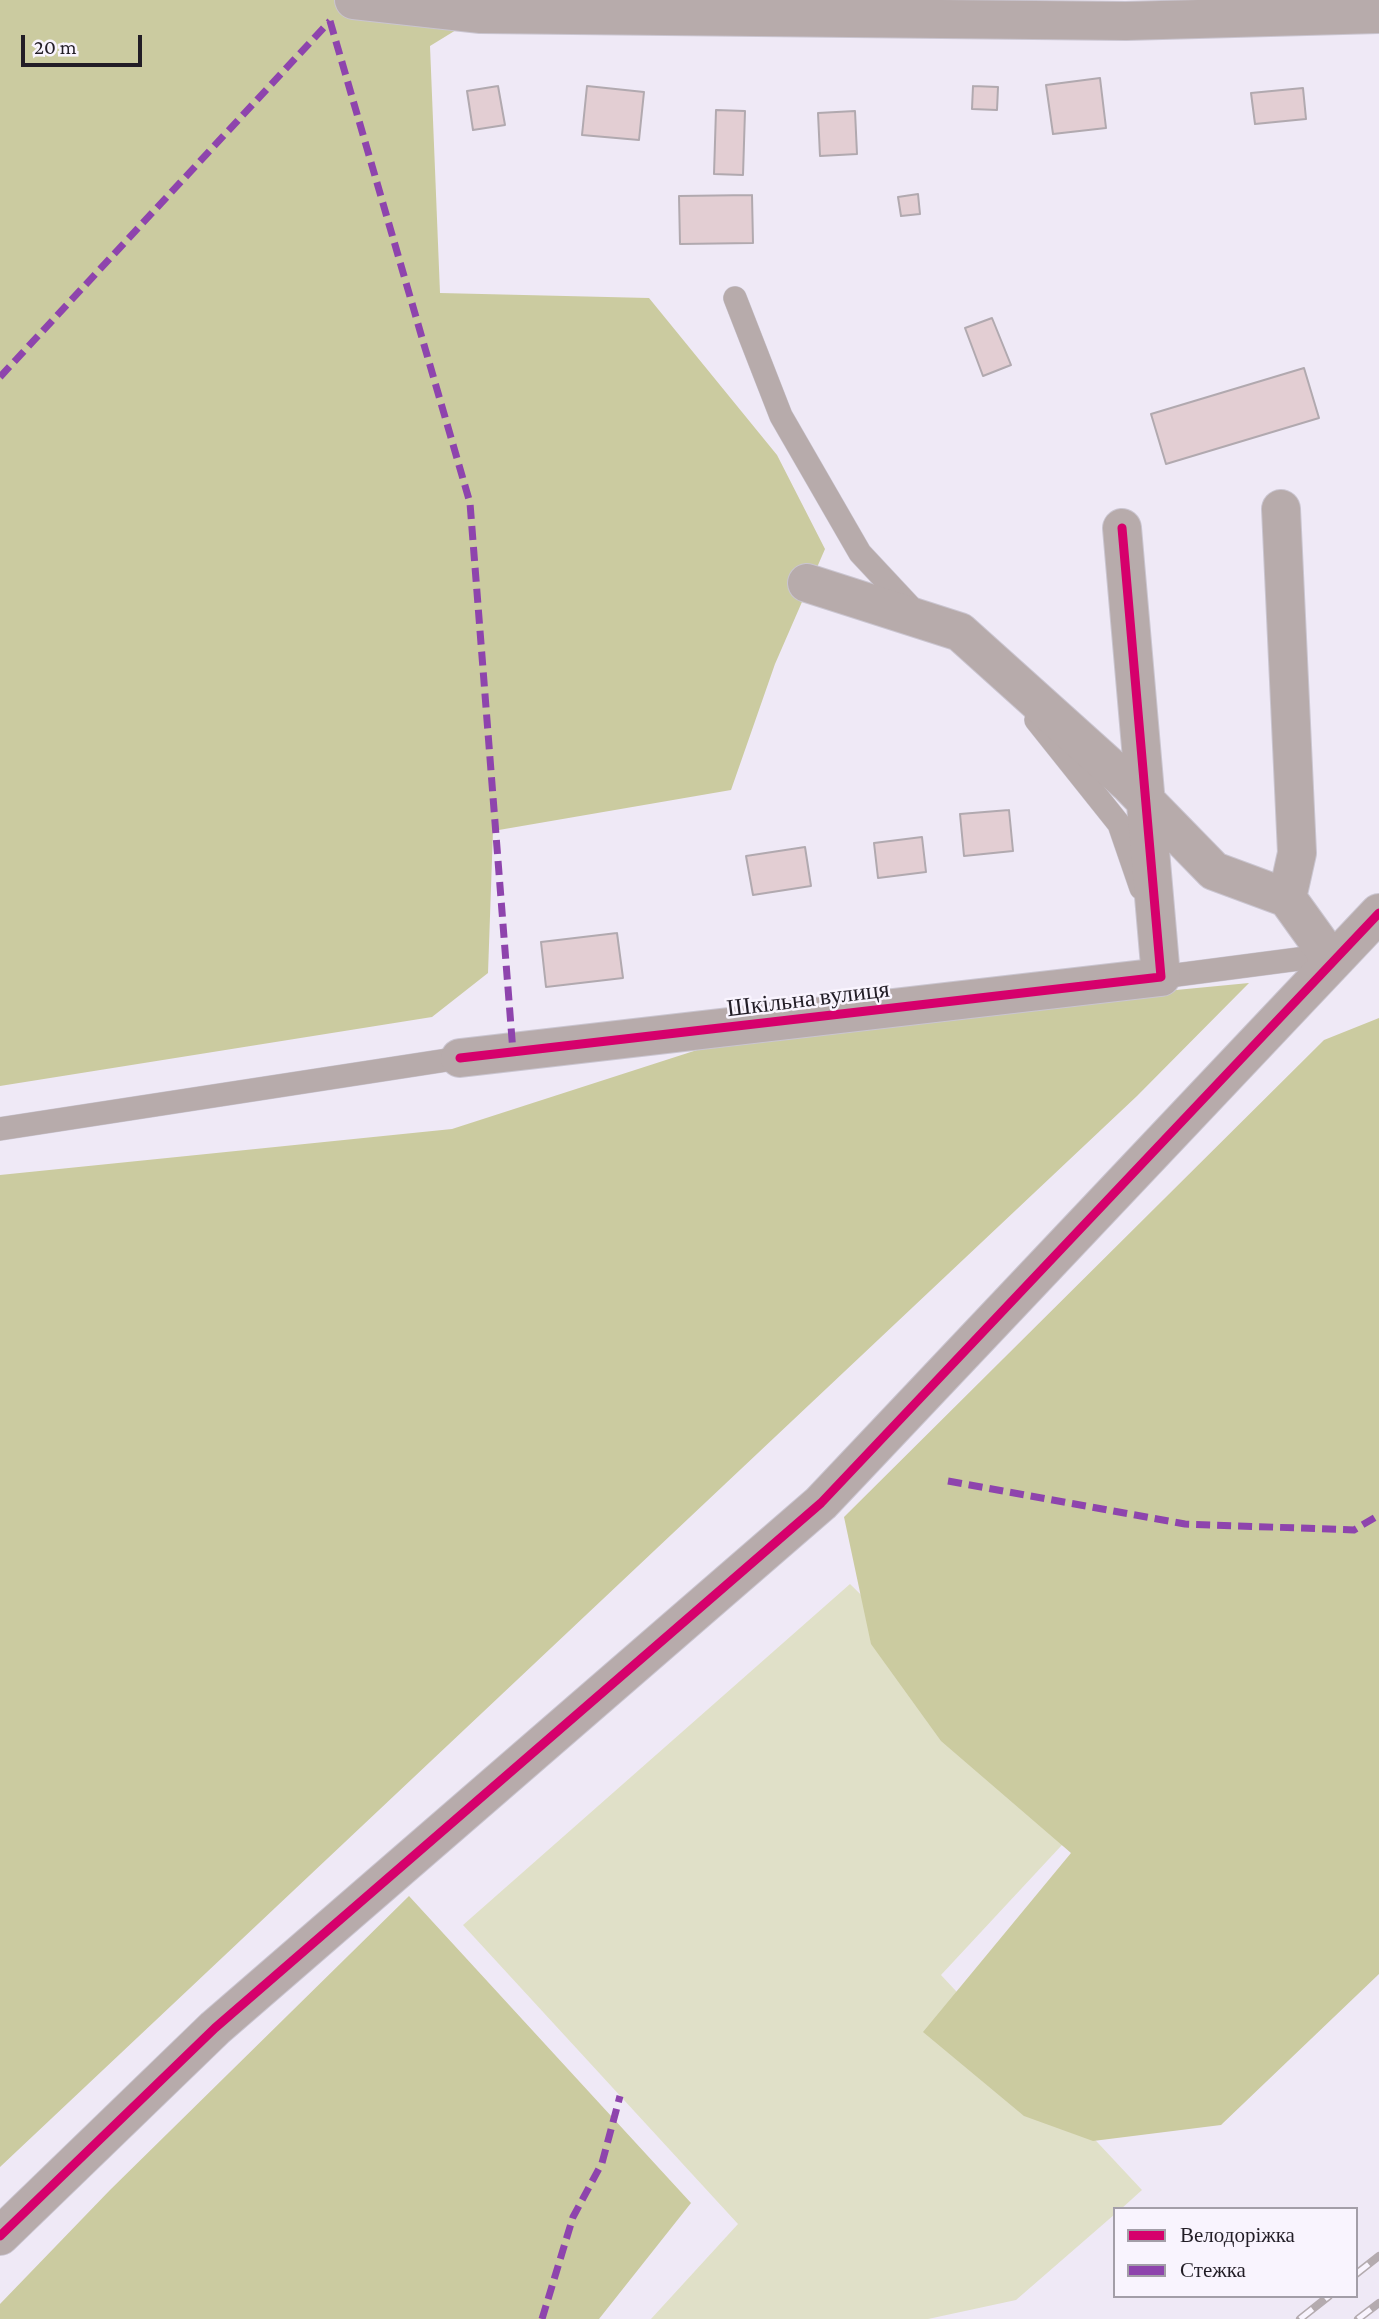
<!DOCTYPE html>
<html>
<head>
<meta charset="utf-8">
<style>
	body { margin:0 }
	#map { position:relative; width:1379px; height:2319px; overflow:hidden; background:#efe9f6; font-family:"Crimson Pro",serif }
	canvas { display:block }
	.legend { position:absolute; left:1113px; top:2207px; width:245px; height:91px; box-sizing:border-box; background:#f9f4fe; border:2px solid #a39ea8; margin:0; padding:9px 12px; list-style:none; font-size:21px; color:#221d26 }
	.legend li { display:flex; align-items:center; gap:14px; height:35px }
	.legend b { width:35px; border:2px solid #a39ea8 }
	.scale { position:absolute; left:21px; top:35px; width:121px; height:32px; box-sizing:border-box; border:4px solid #221d26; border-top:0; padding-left:9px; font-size:21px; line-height:24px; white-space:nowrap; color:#221d26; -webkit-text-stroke:5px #f9f4fe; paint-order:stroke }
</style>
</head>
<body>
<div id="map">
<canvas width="1379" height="2319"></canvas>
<ul class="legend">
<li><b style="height:9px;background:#d6006c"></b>Велодоріжка</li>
<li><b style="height:9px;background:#8e44ad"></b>Стежка</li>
</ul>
<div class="scale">20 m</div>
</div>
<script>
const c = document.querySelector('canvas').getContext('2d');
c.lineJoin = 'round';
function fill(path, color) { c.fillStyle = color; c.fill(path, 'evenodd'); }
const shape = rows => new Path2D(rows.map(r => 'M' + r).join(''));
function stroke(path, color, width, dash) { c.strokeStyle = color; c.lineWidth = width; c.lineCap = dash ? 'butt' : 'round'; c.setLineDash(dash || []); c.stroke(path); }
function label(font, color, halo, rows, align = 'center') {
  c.font = font + ' "Crimson Pro",serif'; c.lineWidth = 5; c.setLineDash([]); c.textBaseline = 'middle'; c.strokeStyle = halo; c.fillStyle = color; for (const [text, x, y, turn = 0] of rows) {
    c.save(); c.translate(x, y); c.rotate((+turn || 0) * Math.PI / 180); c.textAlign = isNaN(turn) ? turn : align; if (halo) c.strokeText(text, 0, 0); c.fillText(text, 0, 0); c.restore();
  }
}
const green = shape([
	[850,1584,1088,1817,941,1975,1142,2190,1121,2209,1115,2209,1115,2214,1016,2300,928,2319,651,2319,738,2224,463,1925]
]);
const forest = shape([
	[0,0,505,0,430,46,440,293,649,298,777,455,825,549,775,664,731,790,493,831,488,973,432,1017,0,1086],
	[1249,983,1137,1096,0,2167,0,1175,452,1129,759,1030],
	[1379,1018,1379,1974,1221,2125,1093,2141,1024,2116,923,2032,1071,1853,941,1741,871,1644,844,1517,1324,1040],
	[409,1896,691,2203,599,2319,0,2319,0,2304,110,2190]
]);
const building = shape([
	[1100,78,1106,128,1053,134,1046,85,1100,78],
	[498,86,505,125,473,130,467,91,498,86],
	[587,86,644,92,639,140,582,135,587,86],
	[973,86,998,87,997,110,972,109,973,86],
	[1303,88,1306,119,1255,124,1251,93,1303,88],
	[716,110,745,111,743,175,714,174,716,110],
	[855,111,857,154,820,156,818,113,855,111],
	[918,194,920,214,901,216,898,197,918,194],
	[752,195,753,243,680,244,679,196,752,195],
	[992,318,1011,365,983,376,965,328,992,318],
	[1304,368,1319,418,1166,464,1151,414,1304,368],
	[1009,810,1013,851,964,856,960,814,1009,810],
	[922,837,926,872,878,878,874,843,922,837],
	[805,847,811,886,753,895,746,856,805,847],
	[617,933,623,978,546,987,541,942,617,933]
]);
const service = shape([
	[735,298,781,416,860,553,917,614],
	[1036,720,1119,824,1141,888],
	[1159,969,1161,977,1337,954],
	[0,1129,460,1058]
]);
const minor = shape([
	[354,0,481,14,1126,21,1379,14],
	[1281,509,1297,853,1287,898],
	[807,583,960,632,1130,785,1214,871,1287,898,1328,955],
	[460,1058,1161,977,1122,528],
	[0,2236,215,2028,821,1503,1379,913]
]);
const rail = shape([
	[1356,2274,1379,2256],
	[1300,2319,1329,2296],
	[1358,2319,1379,2303]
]);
const quiet = shape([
	[330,21,470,503,513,1052],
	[0,377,330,21],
	[948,1481,1185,1524,1354,1530,1379,1515],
	[542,2319,573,2217,602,2163,620,2096]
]);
const cycleway = shape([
	[460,1058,1161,977,1122,528],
	[0,2236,215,2028,821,1503,1379,913]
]);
const streetNames = [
	["Шкільна вулиця",808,999,-7]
];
fill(green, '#e0e0c8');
fill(forest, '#cbcba0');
fill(building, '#e3ced3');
stroke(building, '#b1a9af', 2);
stroke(service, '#cac5d0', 24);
stroke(minor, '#cac5d0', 40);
stroke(service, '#b7abab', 23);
stroke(minor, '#b7abab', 38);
stroke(rail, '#b4abaf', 8);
stroke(rail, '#f9f4fe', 5, [16]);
stroke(quiet, '#8e44ad', 7, [14, 7]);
stroke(cycleway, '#d6006c', 9);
label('24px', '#221d26', '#f9f4fe', streetNames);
</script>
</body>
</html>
